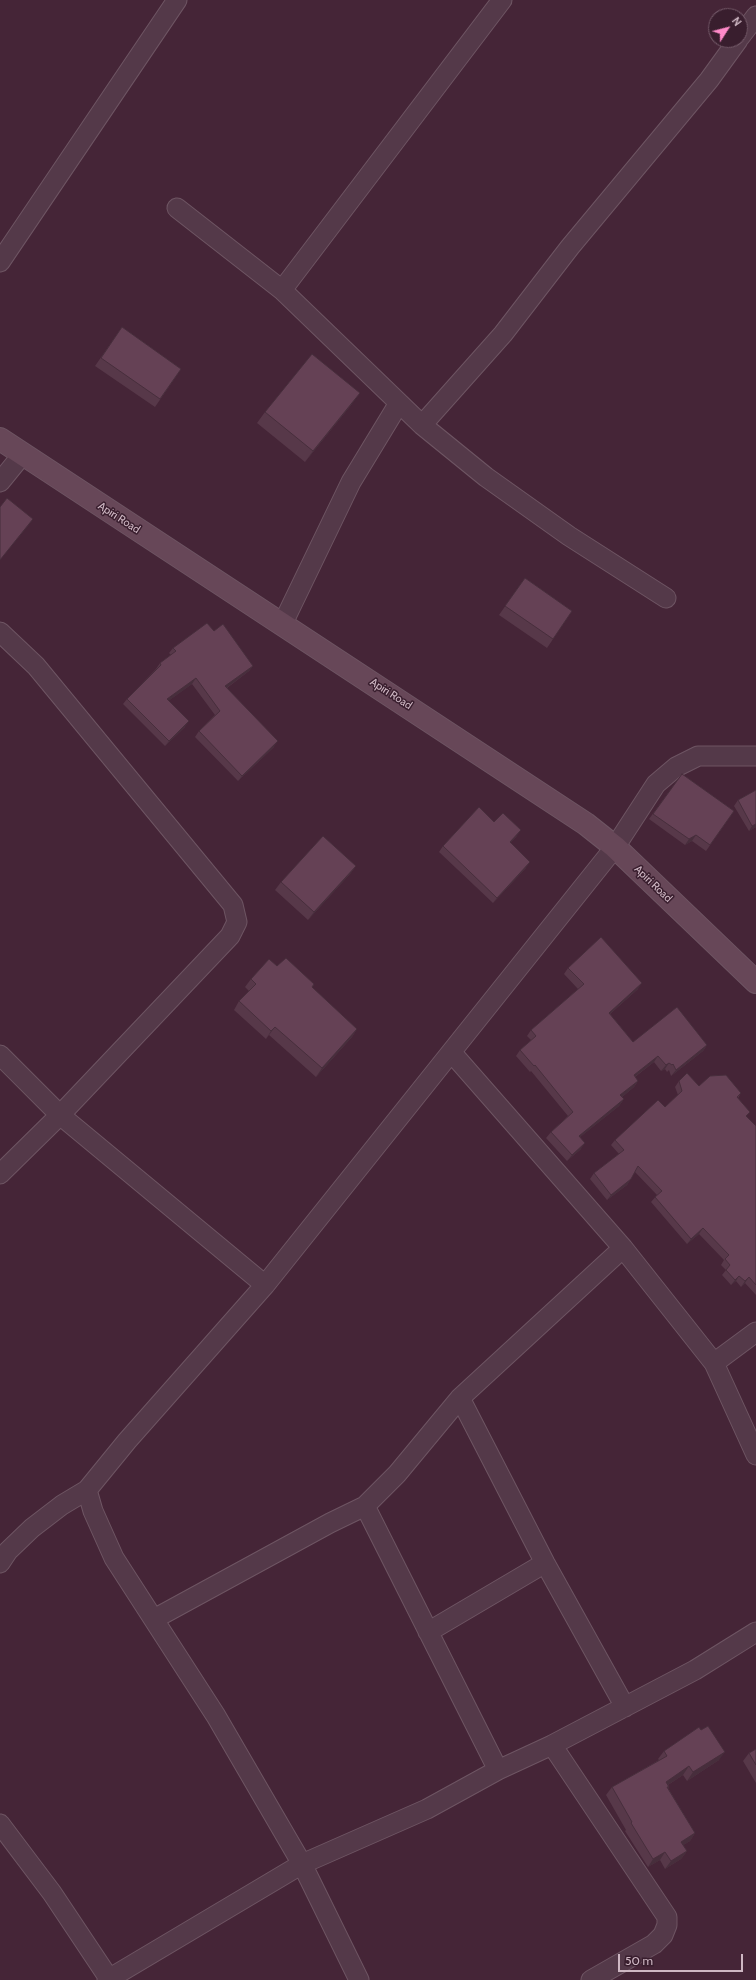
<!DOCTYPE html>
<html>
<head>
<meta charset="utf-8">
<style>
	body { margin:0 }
	#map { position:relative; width:756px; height:1980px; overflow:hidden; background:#452537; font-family:Cabin,sans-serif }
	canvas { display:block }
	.north { position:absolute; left:708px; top:8px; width:40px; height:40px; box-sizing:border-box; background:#391e2e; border:1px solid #755b6a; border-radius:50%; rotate:54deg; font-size:11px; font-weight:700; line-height:16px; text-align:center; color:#ceb7c3 }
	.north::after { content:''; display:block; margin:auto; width:14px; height:18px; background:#ff8ac9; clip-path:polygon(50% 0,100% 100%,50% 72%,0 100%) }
	.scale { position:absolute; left:618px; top:1954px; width:125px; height:18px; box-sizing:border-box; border:2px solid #ceb7c3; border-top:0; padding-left:5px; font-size:12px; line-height:14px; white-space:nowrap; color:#ceb7c3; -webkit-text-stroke:3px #391e2e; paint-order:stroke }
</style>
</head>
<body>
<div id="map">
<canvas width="756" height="1980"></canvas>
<div class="north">N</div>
<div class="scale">50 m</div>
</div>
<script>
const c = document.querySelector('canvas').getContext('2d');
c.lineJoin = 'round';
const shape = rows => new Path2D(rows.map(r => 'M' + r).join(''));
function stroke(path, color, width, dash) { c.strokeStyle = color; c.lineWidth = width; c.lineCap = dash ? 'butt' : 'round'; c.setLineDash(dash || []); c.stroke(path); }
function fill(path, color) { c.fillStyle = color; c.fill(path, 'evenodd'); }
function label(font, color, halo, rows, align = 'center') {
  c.font = font + ' Cabin,sans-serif'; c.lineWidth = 3; c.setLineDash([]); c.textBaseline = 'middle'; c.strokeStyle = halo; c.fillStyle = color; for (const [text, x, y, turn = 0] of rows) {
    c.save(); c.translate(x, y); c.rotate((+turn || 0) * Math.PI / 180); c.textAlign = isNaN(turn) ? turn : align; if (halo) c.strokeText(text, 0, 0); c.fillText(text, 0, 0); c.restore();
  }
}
const street = shape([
	[740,37,756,16],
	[177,208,282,290,422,425,486,477,569,536,666,598],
	[0,262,177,0],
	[282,290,502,0],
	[422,425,503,334,570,247,709,80,738,40],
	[0,482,22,455],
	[283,623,351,482,399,403],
	[0,632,36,666,233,905,237,922,230,936,60,1115,0,1174],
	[452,1053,623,1248,714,1363,756,1455],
	[0,1055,60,1115,265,1285],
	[714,1363,756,1332],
	[460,1398,545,1563,625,1707],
	[87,1490,93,1511,114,1558,216,1716,302,1864,359,1980],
	[365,1506,498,1770],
	[0,1563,8,1551,32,1528,62,1505,87,1490,127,1441,265,1285,615,847,656,784,676,767,698,756,756,756],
	[154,1619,330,1523,365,1506,397,1474,460,1398,623,1248],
	[428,1632,545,1563],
	[552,1745,667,1917,667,1925,663,1935,654,1944,591,1980],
	[0,1824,52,1893,110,1980],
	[107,1980,302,1864,427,1809,498,1770,552,1745,695,1670,756,1632]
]);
const secondary = shape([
	[0,439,586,824,615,847,756,982]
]);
const wall = shape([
	[122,327,181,369,155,407,95,366],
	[352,404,305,462,257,423,265,412],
	[525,578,572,611,547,648,499,615],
	[214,631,253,666,249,671,227,688,274,747,238,781,195,737,199,731,215,715,192,684,168,701,185,727,165,746,123,704,127,699,156,669,160,663,171,655,169,653,173,648],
	[682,774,734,811,706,851,692,841,685,845,649,819],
	[756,790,756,827,749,831,734,806,738,800],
	[494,822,517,836,510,843,526,868,493,903,439,852,443,846],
	[356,866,350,874,308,920,275,890,281,882],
	[277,966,314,984,312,988,357,1029,352,1037,316,1077,269,1035,266,1039,234,1010,239,1001,249,991,245,987,251,979],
	[568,968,638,989,610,1014,633,1042,707,1045,703,1051,671,1076,669,1070,667,1072,665,1069,661,1071,654,1062,635,1077,638,1081,634,1087,622,1097,624,1099,619,1106,580,1137,581,1149,567,1161,546,1138,551,1132,568,1116,531,1071,530,1072,516,1056,520,1050,531,1040,527,1036,531,1030,578,989,564,974],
	[679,1081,699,1086,741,1093,738,1098,747,1117,756,1126,756,1295,745,1283,741,1287,736,1281,731,1285,722,1275,726,1270,721,1265,724,1260,699,1234,687,1244,651,1202,657,1195,635,1172,627,1185,607,1200,590,1179,594,1173,619,1154,611,1145,615,1140,665,1107,678,1095,675,1087],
	[756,1749,756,1783,743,1761,749,1753],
	[664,1751,719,1760,687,1781,683,1775,668,1785,669,1787,668,1788,695,1833,690,1841,683,1845,687,1851,681,1859,665,1869,660,1860,648,1867,625,1831,626,1830,606,1795,612,1787,659,1760,658,1759]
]);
const shadedWall = shape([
	[360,393,352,404,305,462,313,451],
	[33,519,29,525,0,560],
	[253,666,249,671,221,692,225,686],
	[196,678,192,684,163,705,167,699],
	[189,721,185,727,165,746,169,741],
	[278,741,274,747,238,781,242,776],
	[756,824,756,827,749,831,752,826],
	[521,830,517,836,506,848,510,842],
	[696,835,692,841,685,845,689,839],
	[530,862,526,868,493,903,497,898],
	[356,866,350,874,308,920,314,912],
	[642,983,638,989,604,1019,609,1013],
	[275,1027,266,1039,271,1031],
	[357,1029,352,1037,316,1077,322,1068],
	[707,1045,703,1051,671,1076,676,1070],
	[658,1056,654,1062,629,1081,634,1075],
	[669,1063,665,1069,661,1071,666,1065],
	[638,1081,634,1087,616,1102,620,1095],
	[624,1099,619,1106,574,1142,579,1136],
	[585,1143,581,1149,567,1161,572,1155],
	[631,1179,627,1185,607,1200,611,1195],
	[703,1228,699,1234,687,1244,691,1239],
	[739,1276,736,1281,731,1285,735,1280],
	[749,1277,745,1283,741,1287,745,1281],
	[725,1752,719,1760,687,1781,693,1772],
	[689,1766,683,1775,660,1790,666,1782],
	[695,1833,690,1841,676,1850,681,1842],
	[687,1851,681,1859,665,1869,671,1861],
	[665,1852,660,1860,648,1867,653,1859]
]);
const building = shape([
	[122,327,181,369,160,399,101,358,122,327],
	[312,354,360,393,313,451,265,412,312,354],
	[7,498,33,519,0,560,0,507,7,498],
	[525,578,572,611,553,639,505,606,525,578],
	[207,623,214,631,223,624,253,666,225,686,278,741,242,776,199,731,220,711,196,678,167,699,189,721,169,741,127,699,161,665,160,663,176,651,173,648,207,623],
	[682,774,734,811,710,845,696,835,689,839,653,814,682,774],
	[756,790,756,824,752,826,738,800,756,790],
	[479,807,494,822,503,813,521,830,510,842,530,862,497,898,443,846,479,807],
	[323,836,356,866,314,912,281,882,323,836],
	[601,937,642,983,609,1013,633,1042,677,1007,707,1045,676,1070,673,1064,672,1065,669,1063,666,1065,658,1056,634,1075,638,1081,620,1095,624,1099,579,1136,585,1143,572,1155,551,1132,573,1112,535,1065,534,1066,520,1050,536,1036,531,1030,584,984,568,968,601,937],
	[286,958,314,984,312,987,357,1029,322,1068,275,1027,271,1031,239,1001,256,984,251,979,269,959,277,966,286,958],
	[687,1073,699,1086,710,1076,726,1075,741,1093,737,1097,750,1112,746,1116,756,1126,756,1285,749,1277,745,1281,739,1276,735,1280,726,1270,730,1265,725,1259,729,1255,703,1228,691,1239,655,1197,662,1191,638,1166,631,1179,611,1195,594,1173,624,1150,615,1140,658,1100,665,1107,682,1091,679,1081,687,1073],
	[708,1726,725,1752,693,1772,689,1766,666,1782,669,1787,667,1787,695,1833,681,1842,687,1851,671,1861,665,1852,653,1859,631,1823,632,1822,612,1787,667,1756,664,1751,699,1727,701,1730,708,1726],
	[756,1749,756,1765,749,1753,756,1749]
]);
const streetNames = [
	["Apiri Road",119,518,33],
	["Apiri Road",391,694,33],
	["Apiri Road",653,884,44]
];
stroke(street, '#6e5563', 21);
stroke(secondary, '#6e5563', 24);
stroke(street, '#543949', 19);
stroke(secondary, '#674758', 22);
fill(wall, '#573849');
fill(shadedWall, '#472e3c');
fill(building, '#654155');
stroke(building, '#472e3c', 1);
label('11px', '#ceb7c3', '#391e2e', streetNames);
</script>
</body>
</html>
